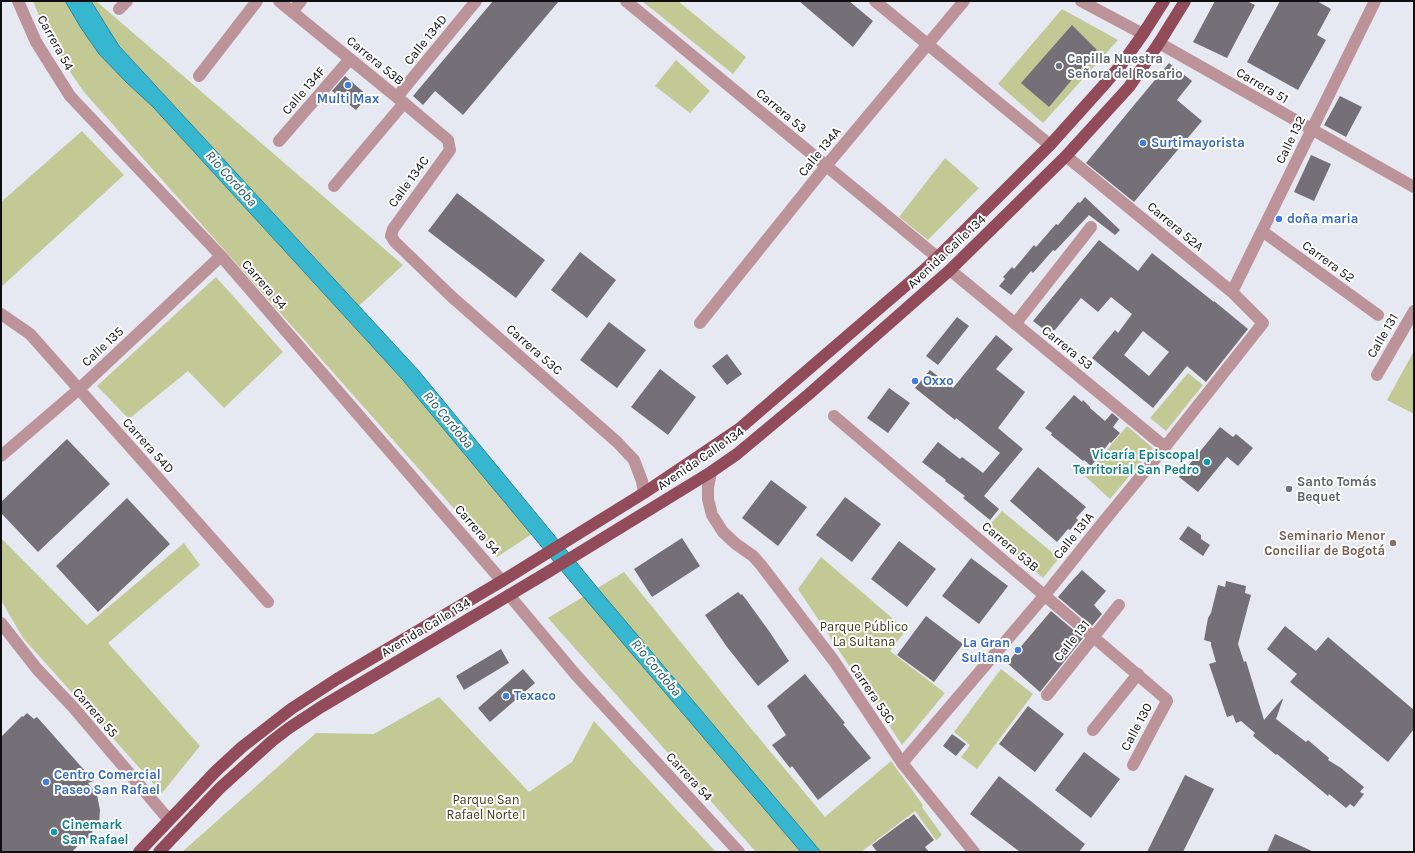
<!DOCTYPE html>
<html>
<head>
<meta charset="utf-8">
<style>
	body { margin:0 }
	#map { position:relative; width:1415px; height:853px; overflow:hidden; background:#e6e8f2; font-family:Karla,sans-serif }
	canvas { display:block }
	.frame { position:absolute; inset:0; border:2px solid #0f0f12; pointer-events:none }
</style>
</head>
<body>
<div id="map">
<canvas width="1415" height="853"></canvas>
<div class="frame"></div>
</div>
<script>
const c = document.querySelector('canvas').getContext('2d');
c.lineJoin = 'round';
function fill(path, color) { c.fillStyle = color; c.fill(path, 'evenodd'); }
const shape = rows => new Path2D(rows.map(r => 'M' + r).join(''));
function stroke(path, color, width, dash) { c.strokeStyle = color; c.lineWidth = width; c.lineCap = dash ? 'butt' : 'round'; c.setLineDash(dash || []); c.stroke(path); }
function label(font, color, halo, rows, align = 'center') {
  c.font = font + ' Karla,sans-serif'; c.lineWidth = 4; c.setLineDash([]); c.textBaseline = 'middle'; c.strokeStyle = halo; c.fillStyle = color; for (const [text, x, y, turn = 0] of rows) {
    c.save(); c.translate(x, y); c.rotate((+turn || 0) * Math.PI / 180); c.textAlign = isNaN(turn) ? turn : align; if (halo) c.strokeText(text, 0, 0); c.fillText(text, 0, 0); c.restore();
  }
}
const green = shape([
	[33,1,65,1,81,28,99,54,127,83,153,107,402,379,532,534,497,557,84,92,50,43],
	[91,1,96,1,403,265,359,306,119,46],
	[642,1,678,1,746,57,733,74],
	[1062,9,1118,40,1043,123,998,84],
	[676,60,710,91,690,113,655,86],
	[82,131,124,175,1,287,1,202],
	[945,158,979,188,928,240,899,217],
	[216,277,283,352,224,408,188,371,129,419,97,386],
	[1414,351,1414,414,1387,400],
	[1188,373,1203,385,1166,431,1150,418],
	[1127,426,1153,448,1110,499,1085,476],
	[1002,511,1059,558,1043,578,986,529],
	[1,538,87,625,184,543,200,565,108,643,200,746,162,793,23,638,1,600],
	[821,557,906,630,890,651,945,693,902,745,798,589],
	[624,572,744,720,825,817,891,761,923,805,922,807,942,835,936,840,915,811,861,852,756,852,548,618],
	[1001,669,1033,694,977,769,961,757,970,745,954,732],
	[439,697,529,792,572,762,594,721,716,852,182,852,316,733,374,734]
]);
const water = shape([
	[65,1,91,1,119,46,418,370,600,591,821,852,801,852,586,600,402,379,153,107,127,83,99,54,81,28,65,1]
]);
const building = shape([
	[493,1,559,1,463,115,435,91,423,105,413,96],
	[799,1,849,1,873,21,853,47],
	[1215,1,1247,1,1255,5,1227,58,1193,42],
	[1280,1,1317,1,1331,9,1317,35,1326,40,1298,90,1247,62],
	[1072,25,1097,50,1049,107,1021,83],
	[1169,63,1192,81,1177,100,1202,121,1134,202,1086,163],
	[345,76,368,96,356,110,332,91],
	[1340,96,1362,107,1346,137,1324,125],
	[1311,155,1331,164,1314,201,1294,192],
	[457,193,545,260,516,298,428,231],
	[1085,197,1120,230,1115,235,1089,215,1055,251,1053,250,1033,273,1031,271,1011,295,999,286,1005,279,1003,277,1012,267,1014,269,1034,245,1036,247,1056,224,1058,225,1078,202,1080,203],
	[1099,240,1138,271,1152,253,1214,302,1214,301,1248,329,1206,382,1187,366,1153,408,1092,358,1115,330,1118,333,1132,314,1111,297,1098,312,1081,298,1055,330,1046,331,1033,321],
	[1143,331,1169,352,1149,376,1124,355],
	[580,252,616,280,587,318,551,290],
	[957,317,969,326,938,365,926,356],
	[609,322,646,350,617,388,580,360],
	[996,335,1013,349,996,369,1025,392,998,428,1023,449,984,496,999,509,990,520,963,498,965,496,945,481,946,480,922,462,938,442,960,459,962,457,983,473,1000,453,956,418,955,420,915,388,930,370,953,388],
	[727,354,742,374,727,385,712,366],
	[660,369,696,397,668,435,631,407],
	[889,388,910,403,888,433,867,418],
	[1074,395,1082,402,1083,400,1090,407,1090,408,1105,421,1112,413,1119,419,1113,427,1120,433,1111,443,1110,442,1091,466,1084,460,1083,461,1051,435,1052,433,1045,428],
	[1220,427,1233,437,1236,434,1253,448,1238,466,1227,457,1198,492,1179,477],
	[67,439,110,484,38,552,1,513,1,502],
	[1038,467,1086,507,1076,518,1078,520,1070,530,1068,529,1057,542,1010,501],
	[771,480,807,507,778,546,742,518],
	[845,497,881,524,852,562,816,535],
	[127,498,170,544,98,612,56,566],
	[1188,526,1201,535,1201,539,1210,545,1203,556,1179,539],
	[682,538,700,566,652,597,634,569],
	[899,541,936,569,907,607,871,579],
	[971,558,1008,586,979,624,942,596],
	[1082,570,1106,591,1094,605,1102,614,1092,626,1058,597,1069,584],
	[1226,581,1246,586,1245,593,1251,595,1238,644,1244,662,1246,661,1264,720,1282,699,1283,699,1276,719,1306,742,1308,740,1329,758,1328,760,1341,768,1364,787,1360,792,1364,794,1354,807,1350,804,1346,808,1329,794,1328,796,1277,754,1276,755,1253,736,1255,733,1241,721,1236,723,1233,715,1227,717,1209,664,1216,662,1211,645,1211,642,1204,640,1208,618,1211,613,1218,585,1225,587],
	[738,592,741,595,742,594,769,631,789,661,758,686,727,647,705,615],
	[1051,611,1083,638,1040,692,1007,663],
	[926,616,963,644,934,682,897,655],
	[1285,626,1316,651,1328,637,1414,710,1414,729,1388,762,1290,682,1297,674,1267,649],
	[501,649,509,663,464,690,456,676],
	[523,669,535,683,490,722,478,708],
	[805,674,845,723,843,724,871,758,818,800,792,766,790,768,772,745,786,735,767,706],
	[1028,706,1064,734,1035,772,999,744],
	[27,713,34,719,37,717,94,781,88,783,97,795,100,810,99,825,93,830,89,838,84,839,72,852,1,852,1,737,22,716,23,717],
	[952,734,966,744,956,756,943,746],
	[1084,752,1120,779,1091,818,1055,790],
	[1185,775,1214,789,1183,852,1147,852],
	[999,776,1085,844,1079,852,1020,852,970,814],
	[914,814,934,840,925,847,929,852,877,852,872,845,907,819,908,819],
	[1275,834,1314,852,1267,852]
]);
const minor = shape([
	[18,1,36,42,70,96,221,256,502,581],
	[279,1,404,103,448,140,450,150,393,229,391,236,395,242,452,297,617,442,634,460,642,481,644,493],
	[626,1,937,257],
	[875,1,1050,145],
	[1081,1,1143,34],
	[119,9,127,1],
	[292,12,301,1],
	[1159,43,1414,187],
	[199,76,257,1],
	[397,97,476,1],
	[279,141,350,59],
	[334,186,404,103],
	[1262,231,1378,315],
	[950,270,1165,447],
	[1232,292,1375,1],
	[1,314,30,334,268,602],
	[700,323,826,166,964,1],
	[1015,324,1091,227],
	[1377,375,1414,311],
	[834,416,1166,699,1167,701,1133,765],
	[1,456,78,390,221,256],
	[711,472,708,487,708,499,712,515,723,532,736,544,753,556,761,565,834,661,902,763,974,852],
	[509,595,576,675,739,852],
	[1,623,37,669,73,707,169,820],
	[1047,695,1119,605],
	[1093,730,1138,674],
	[902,763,1045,595,1104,521,1165,447,1263,323,1232,292,1066,156]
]);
const major = shape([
	[139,852,216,771,242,747,291,709,337,679,502,581,644,493,739,429,924,270,946,249,1050,145,1103,86,1121,65,1143,34,1164,1],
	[159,852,220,788,272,741,289,728,321,707,548,572,711,472,737,454,809,394,950,270,1066,156,1129,87,1159,43,1185,1]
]);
const markers = [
	[1059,66,4,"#6b7280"],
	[348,85,4,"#3f7fe0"],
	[1143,143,4,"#3f7fe0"],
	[1279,219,4,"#3f7fe0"],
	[915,381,4,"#3f7fe0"],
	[1207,462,4,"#0f9aa8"],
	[1289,489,4,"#6b7280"],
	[1393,543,4,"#8d6e63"],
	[1018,650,4,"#3f7fe0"],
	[506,696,4,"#3f7fe0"],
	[46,782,4,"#3f7fe0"],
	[54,832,4,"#0f9aa8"]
];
const streetNames = [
	["Calle 134D",426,40,-51],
	["Carrera 54",55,43,61],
	["Carrera 53B",375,61,39],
	["Carrera 51",1262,86,30],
	["Calle 134F",304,91,-49],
	["Carrera 53",781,111,40],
	["Calle 132",1291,140,-64],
	["Calle 134A",820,152,-51],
	["Calle 134C",409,182,-54],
	["Carrera 52A",1175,227,40],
	["Avenida Calle 134",947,252,-43],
	["Carrera 52",1328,262,36],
	["Carrera 54",264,285,49],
	["Calle 131",1383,336,-60],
	["Calle 135",103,347,-43],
	["Carrera 53",1067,348,39],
	["Carrera 53C",534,350,41],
	["Carrera 54D",148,446,48],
	["Avenida Calle 134",701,459,-34],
	["Carrera 54",477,530,49],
	["Calle 131A",1074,536,-51],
	["Carrera 53B",1010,547,40],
	["Avenida Calle 134",426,628,-31],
	["Calle 131",1072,641,-51],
	["Carrera 53C",872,694,56],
	["Carrera 55",95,713,49],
	["Calle 130",1137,727,-62],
	["Carrera 54",689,777,47]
];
const worshipNames = [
	["Capilla Nuestra",1067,59],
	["Señora del Rosario",1067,74],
	["Santo Tomás",1297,482],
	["Bequet",1297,497]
];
const shopNames = [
	["Multi Max",348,99,"center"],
	["Surtimayorista",1151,143],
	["doña maria",1287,219],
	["Oxxo",923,381],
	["La Gran",1010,643,"right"],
	["Sultana",1010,658,"right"],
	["Texaco",514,696],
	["Centro Comercial",54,775],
	["Paseo San Rafael",54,790]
];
const cultureNames = [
	["Vicaría Episcopal",1199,455],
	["Territorial San Pedro",1199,470],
	["Cinemark",62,825,"left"],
	["San Rafael",62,840,"left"]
];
const educationNames = [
	["Seminario Menor",1385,536],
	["Conciliar de Bogotá",1385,551]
];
const parkNames = [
	["Parque Público",864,627],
	["La Sultana",864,642],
	["Parque San",486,800],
	["Rafael Norte I",486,815]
];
const waterNames = [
	["Rio Cordoba",231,179,48],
	["Rio Cordoba",448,420,50],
	["Rio Cordoba",656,668,50]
];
fill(green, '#c3c995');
fill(water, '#37b6d0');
stroke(water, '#2b8497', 1);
fill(building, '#757078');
stroke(minor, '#bd939a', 12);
stroke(major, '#914b59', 12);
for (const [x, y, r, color] of markers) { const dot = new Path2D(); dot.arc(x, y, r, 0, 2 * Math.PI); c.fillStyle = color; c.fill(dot); stroke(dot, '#fff', 1.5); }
label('13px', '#0f0f12', '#fff', streetNames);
label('bold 13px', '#5b616d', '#fff', worshipNames, 'left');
label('bold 13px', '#366cbe', '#fff', shopNames, 'left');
label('bold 13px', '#0d838f', '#fff', cultureNames, 'right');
label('bold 13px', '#785e54', '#fff', educationNames, 'right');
label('13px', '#3b3e19', '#fff', parkNames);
label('italic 14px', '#255864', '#fff', waterNames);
</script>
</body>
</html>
